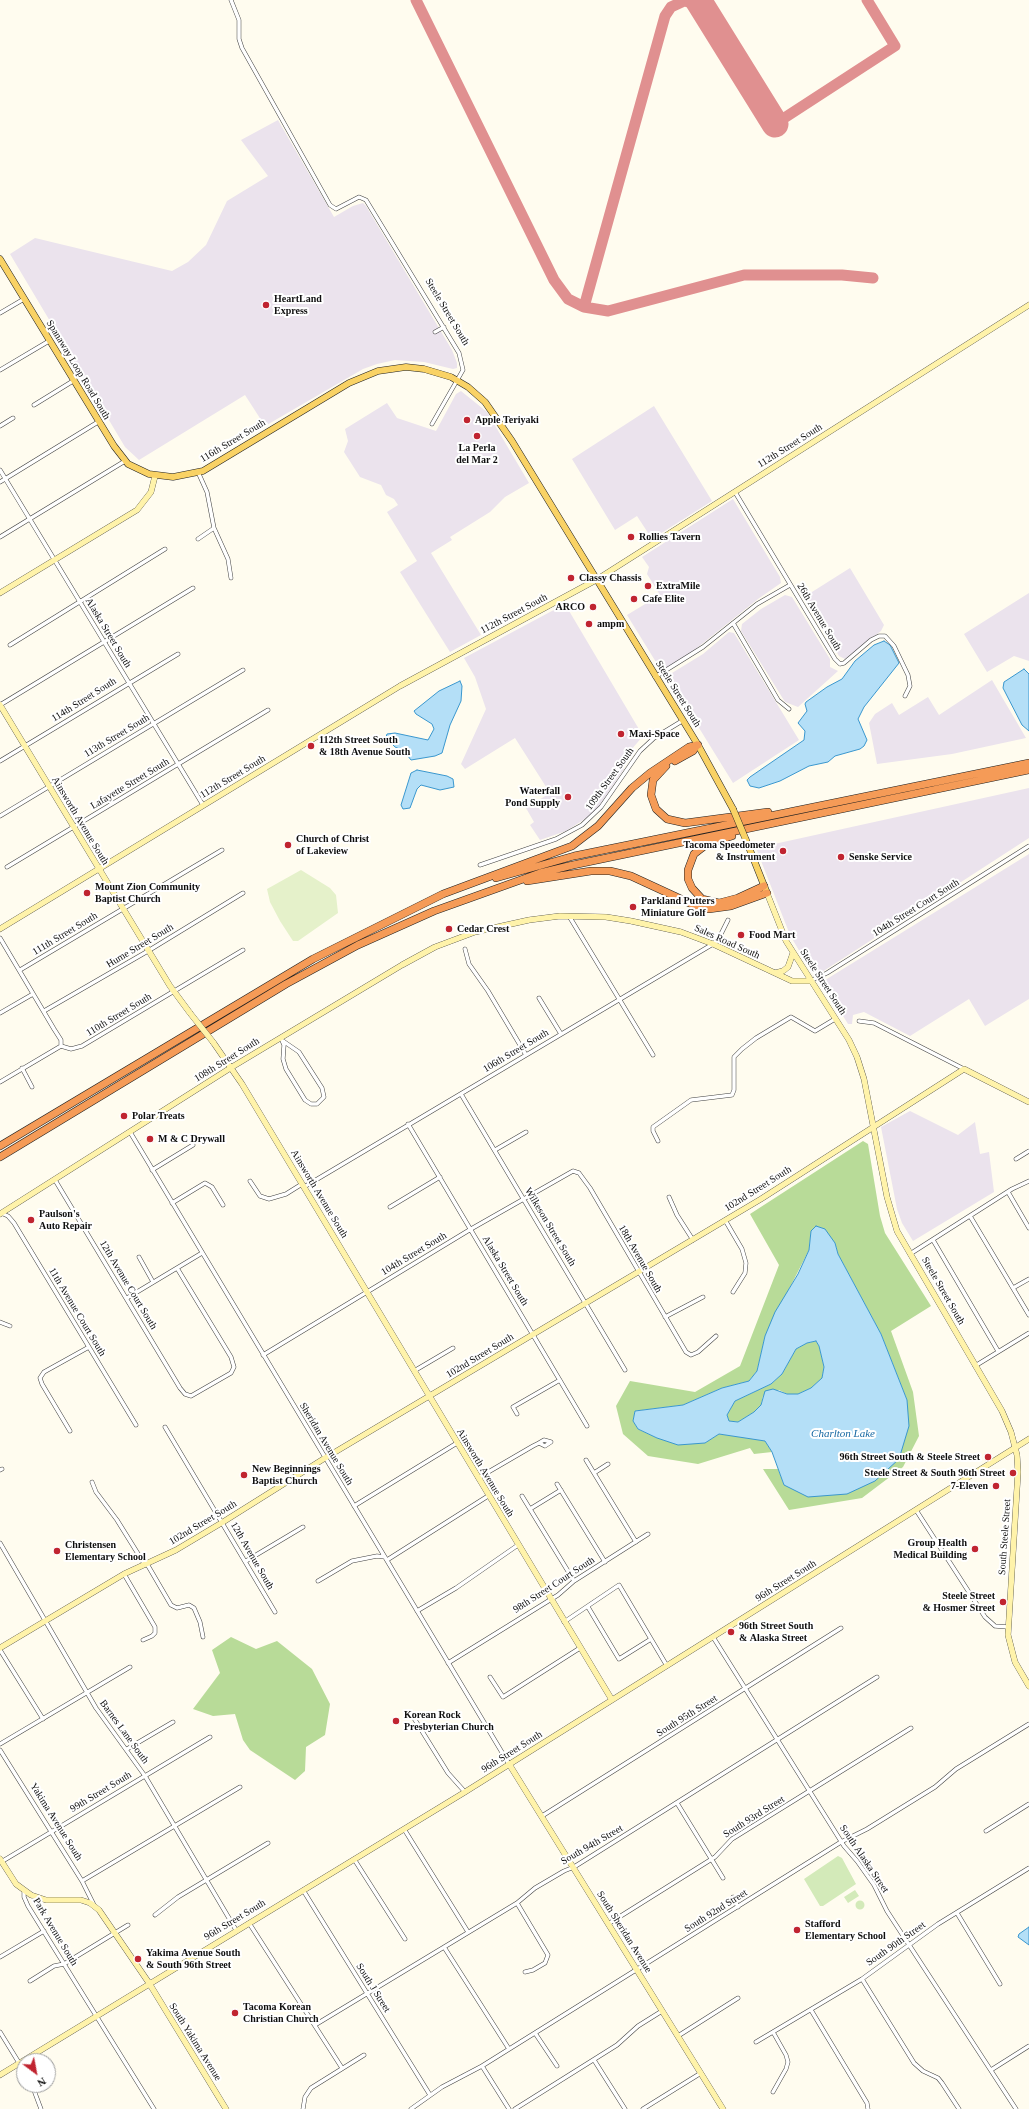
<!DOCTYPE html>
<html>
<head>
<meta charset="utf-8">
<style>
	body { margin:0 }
	#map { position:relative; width:1029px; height:2109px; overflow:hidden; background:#fffcef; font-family:"Times New Roman",serif }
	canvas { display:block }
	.north { position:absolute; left:16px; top:2053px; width:40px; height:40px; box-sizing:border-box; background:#fff; border:1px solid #9f9f9f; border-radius:50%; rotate:148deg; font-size:11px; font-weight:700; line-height:16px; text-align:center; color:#0e0e0e }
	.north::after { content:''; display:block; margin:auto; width:14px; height:18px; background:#c02430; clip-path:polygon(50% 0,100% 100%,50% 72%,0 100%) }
</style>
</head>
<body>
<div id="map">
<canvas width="1029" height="2109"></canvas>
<div class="north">N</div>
</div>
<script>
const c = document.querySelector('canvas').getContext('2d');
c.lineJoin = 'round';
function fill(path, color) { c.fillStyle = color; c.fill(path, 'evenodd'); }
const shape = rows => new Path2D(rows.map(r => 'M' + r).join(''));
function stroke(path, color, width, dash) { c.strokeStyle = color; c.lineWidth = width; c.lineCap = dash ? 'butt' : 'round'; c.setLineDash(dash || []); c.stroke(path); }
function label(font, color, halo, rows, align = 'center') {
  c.font = font + ' "Times New Roman",serif'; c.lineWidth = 4; c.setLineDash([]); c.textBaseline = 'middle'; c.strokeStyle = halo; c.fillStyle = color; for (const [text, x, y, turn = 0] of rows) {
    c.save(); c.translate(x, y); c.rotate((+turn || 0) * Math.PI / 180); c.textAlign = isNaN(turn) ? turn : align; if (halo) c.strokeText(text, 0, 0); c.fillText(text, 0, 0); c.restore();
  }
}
const industrial = shape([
	[278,120,334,217,353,206,363,203,366,206,452,350,457,363,457,368,453,369,424,362,395,360,377,364,363,369,265,426,245,395,139,460,125,447,10,254,35,238,172,271,188,262,206,245,227,201,268,176,241,140],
	[461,391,487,412,529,483,505,497,490,512,450,537,452,540,431,553,481,635,450,652,400,572,417,561,387,512,398,505,394,499,386,495,381,485,360,477,344,452,348,441,345,429,387,403,397,418,436,431,456,394],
	[654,406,712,501,652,539,637,516,615,530,572,459],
	[733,499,780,577,781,583,758,599,692,652,666,668,659,667,627,615,660,595,647,574,649,567,642,557],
	[850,568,884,625,881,631,845,659,839,656,804,597],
	[1029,593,1029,661,1014,656,987,672,964,634],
	[785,595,792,597,830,659,830,667,838,671,798,707,785,702,741,631,742,624,761,609],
	[565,604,643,736,619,764,624,769,599,806,588,817,566,831,540,840,530,825,534,822,526,808,550,793,515,738,465,769,461,764,486,709,475,677,464,658],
	[729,632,734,633,799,740,733,783,675,689,672,673,703,654],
	[992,680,1026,738,952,754,877,764,869,723,875,714,892,703,899,715,928,697,939,715],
	[1029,788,1029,838,822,972,816,973,811,971,790,935,756,848],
	[1029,854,1029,999,985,1026,969,999,910,1036,864,1012,853,1015,852,1024,848,1024,822,982],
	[910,1111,958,1135,975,1122,980,1154,989,1152,994,1192,913,1241,902,1223,897,1209,881,1127]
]);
const green = shape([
	[838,1856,842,1858,856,1884,823,1906,820,1906,804,1879],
	[855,1890,859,1896,848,1903,844,1897],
	'855.5 1905a4.5 4.5 0 1 1 9 0a4.5 4.5 0 1 1-9 0Z'
]);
const forest = shape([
	[863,1141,868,1144,880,1216,885,1233,931,1306,891,1331,913,1392,919,1436,903,1467,862,1498,789,1510,763,1469,778,1469,784,1485,907,1400,881,1334,838,1254,835,1243,811,1231,809,1250,765,1336,757,1371,749,1381,722,1388,683,1405,635,1411,633,1421,638,1429,657,1438,705,1443,719,1434,752,1438,765,1441,772,1452,754,1454,750,1448,698,1464,648,1456,623,1434,616,1406,630,1381,695,1392,740,1366,779,1265,750,1214],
	[816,1341,819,1346,824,1367,822,1378,811,1388,798,1394,787,1394,779,1390,763,1396,761,1405,754,1412,738,1422,729,1421,727,1415,735,1401,771,1384,782,1374,796,1349,807,1343],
	[231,1637,256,1649,277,1641,312,1669,330,1704,325,1735,306,1747,305,1771,295,1780,250,1750,243,1740,235,1714,213,1716,193,1709,220,1673,212,1650]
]);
const pitch = shape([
	[301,870,330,888,336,895,338,913,298,941,293,941,280,921,270,902,267,889]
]);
const water = shape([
	[884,641,890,645,899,663,864,707,858,719,867,740,864,746,860,749,835,756,828,762,809,766,780,781,759,788,750,786,747,780,750,777,804,740,805,731,798,723,807,711,805,704,806,702,827,687,842,679,855,661,874,645,884,641],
	[1024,669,1029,674,1029,731,1022,725,1003,688,1004,682,1024,669],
	[460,681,462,686,461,701,450,725,442,753,435,756,411,760,404,751,395,747,387,739,386,737,387,734,395,733,428,740,434,729,432,724,416,714,414,711,439,691,460,681],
	[417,770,447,776,453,779,454,787,440,790,421,785,417,789,410,808,403,809,401,805,411,773,417,770],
	[816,1226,825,1229,835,1243,838,1254,881,1334,907,1400,909,1426,899,1459,875,1481,847,1494,808,1497,784,1485,772,1452,765,1441,719,1434,705,1443,678,1445,657,1438,638,1429,633,1421,635,1411,683,1405,722,1388,749,1381,757,1371,765,1336,775,1312,798,1274,809,1250,811,1231,816,1226],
	[816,1341,819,1346,824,1367,822,1378,811,1388,798,1394,787,1394,773,1389,765,1391,761,1405,754,1412,738,1422,729,1421,727,1415,735,1401,771,1384,782,1374,796,1349,807,1343,816,1341],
	[1029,1927,1029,1945,1018,1937,1019,1934,1029,1927]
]);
const taxiway = shape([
	[416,0,554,280,568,299,584,307,608,311,744,275,842,275,873,278],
	[775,124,895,46,867,0],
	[584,307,665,16,671,7,684,1,697,4,707,14]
]);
const runway = shape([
	[698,0,775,124]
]);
const street = shape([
	[231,0,239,20,239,39,242,48,330,205,336,209,359,197,366,200,459,353,463,370,432,424],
	[0,313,24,299],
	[435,332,444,327],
	[0,370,49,341],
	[34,405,73,381],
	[0,426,13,418],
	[0,470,203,805],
	[198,472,207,492,214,528,228,559,231,578],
	[0,482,98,422],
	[735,492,835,659,840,664,844,663,871,640,879,636,885,636,894,646,908,675,910,686,905,696],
	[0,537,125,461],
	[198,539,214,528],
	[733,623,778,700,789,709],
	[10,645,165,549],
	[655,677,703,647,757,604,790,585],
	[0,705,193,588],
	[0,761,178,654],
	[0,816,243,670],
	[480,865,556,839,582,825,601,807,640,751,654,738,682,721],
	[7,867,268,710],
	[569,916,653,1055],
	[0,938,54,1029,61,1040,61,1046],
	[465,949,469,964,488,991,526,1055],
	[20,970,222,850],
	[810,981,827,973,1029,846],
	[539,998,561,1034],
	[44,1011,148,951,243,893],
	[0,1013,33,994],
	[859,1021,874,1023,964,1069],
	[281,1038,284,1045,283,1059,286,1069,305,1100,311,1104,317,1104,324,1097,322,1088,299,1052,283,1041],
	[22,1068,32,1087],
	[0,1082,61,1046,71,1049,82,1046,243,950],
	[461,1094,625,1370],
	[408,1124,587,1426],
	[130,1132,509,1764],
	[658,1141,653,1131,653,1127,691,1100,732,1095,734,1090,734,1057,742,1049,756,1038,791,1017,815,1031,835,1019],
	[495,1150,526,1132],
	[1016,1159,1029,1151],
	[152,1170,193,1145],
	[55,1180,180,1388,185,1394,191,1396,231,1373,234,1367,231,1357,177,1268],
	[250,1181,260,1196,269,1199,286,1194,302,1184],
	[304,1187,713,944,719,938,728,920],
	[1008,1192,1029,1228],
	[669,1197,677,1215,693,1240],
	[172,1203,205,1183,212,1187,223,1205],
	[390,1207,440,1177],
	[1,1213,8,1216,14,1223,136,1425],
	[970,1216,1029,1315],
	[725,1220,742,1249,746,1263,745,1273,733,1292],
	[933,1240,998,1351],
	[910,1254,1012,1189,1029,1181],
	[139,1257,153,1282],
	[1013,1288,1029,1279],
	[127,1298,202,1253],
	[665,1317,703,1297],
	[0,1322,10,1326],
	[263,1355,471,1229,573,1171,579,1173,590,1188,686,1352,691,1355,698,1352,716,1336],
	[975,1366,1029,1333],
	[414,1371,453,1348],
	[517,1414,513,1407,560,1380],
	[165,1427,275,1612],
	[70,1431,42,1384,40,1378,44,1372,89,1347],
	[586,1460,636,1542],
	[0,1470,2,1469],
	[594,1473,608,1464],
	[478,1478,533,1446,539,1443,544,1440,551,1442,545,1446,539,1443],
	[92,1482,96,1492,117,1520,145,1565],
	[557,1484,605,1562],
	[522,1496,574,1581],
	[354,1506,457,1443],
	[530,1509,561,1490],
	[916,1510,985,1617,995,1626,1008,1627],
	[0,1543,96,1708,145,1776,236,1930],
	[387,1560,488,1496],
	[246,1561,303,1527],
	[147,1564,171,1605,177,1608,189,1605,194,1608,200,1622,203,1637],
	[124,1574,155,1627,155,1633,152,1636,143,1640],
	[318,1581,352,1561,377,1556,385,1557],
	[588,1607,619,1659,651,1639],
	[417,1611,456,1588,518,1545],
	[564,1622,619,1585,667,1666],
	[713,1637,844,1846,857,1861,874,1885,887,1911,1016,2109],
	[0,1650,43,1719],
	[448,1663,558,1595,574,1581,648,1534],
	[490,1677,503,1697,580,1648],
	[412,1715,448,1773,465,1792],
	[0,1744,130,1667],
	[127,1749,173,1722],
	[0,1750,82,1881,94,1905],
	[677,1803,723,1878],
	[542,1816,841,1628],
	[404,1829,468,1932],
	[986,1831,1029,1804],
	[354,1859,405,1939],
	[1,1862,210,1737],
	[82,1881,240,1787],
	[303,1890,430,2095],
	[24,1891,24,1897,28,1906,154,2109],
	[733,1897,738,1907],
	[517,1903,548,1955,545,1963,533,1970,525,1972],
	[957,1913,1000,1984],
	[155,1915,178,1897,268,1843],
	[249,1923,342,2068],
	[608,1924,715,1857,732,1839,911,1728],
	[444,1947,509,2049],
	[0,1957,44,1931],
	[862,1979,914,2063,923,2071,938,2078,942,2083,959,2109],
	[30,1981,54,1966,64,1964,128,1925],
	[811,2010,867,2103,868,2109],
	[315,2025,517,1903,535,1888,564,1871,574,1867,877,1677],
	[0,2032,24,2071],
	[773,2032,786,2055,788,2062,786,2069,773,2092],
	[535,2033,557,2066],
	[678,2036,738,1998],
	[756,2042,862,1979,938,1924,1029,1868],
	[594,2060,625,2109],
	[482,2066,509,2109],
	[991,2070,1029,2046],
	[32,2085,41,2109],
	[303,2109,305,2097,311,2088,364,2055],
	[411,2109,442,2087,482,2066,841,1842,867,1829,935,1787,956,1769,1029,1724],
	[515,2109,617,2045,638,2026,662,2011],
	[643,2109,701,2073]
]);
const secondary = shape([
	[0,593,137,510,151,492,155,476],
	[0,705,170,986,190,1013],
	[767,893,786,941,849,1040,857,1057,864,1079,887,1197,897,1231,1002,1411,1011,1432,1017,1455,1018,1472,1008,1635,1015,1662,1029,1686],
	[0,929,400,686,596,580,1029,305],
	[775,973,783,971,788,967,793,953],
	[213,1042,242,1084,612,1700],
	[0,1214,232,1067,402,965,435,947,475,932,529,920,560,916,606,917,631,921,681,932,713,944,792,981,810,981],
	[0,1648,124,1574,176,1550,223,1522,325,1458,761,1199,964,1069,1029,1102],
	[509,1764,723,2109],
	[0,1859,16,1884,31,1895,46,1900,81,1900,90,1903,99,1910,149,1983,226,2109],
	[0,2075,465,1792,1029,1439]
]);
const primary = shape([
	[0,259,114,446,128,464,149,474,173,477,203,471,349,383,378,371,406,367,424,369,451,377,468,387,485,402,512,441,698,745,733,809],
	[746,840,767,893]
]);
const highway = shape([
	[675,761,693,751,697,745],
	[666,766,653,780,651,795,656,809,667,819,685,823,768,812],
	[732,836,707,844,694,854,688,870,688,879,692,888,702,899,719,903,738,898,764,886],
	[496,878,574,856,1029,763],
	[527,881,591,871,610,871,631,876,696,906,709,909,731,906,767,893],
	[0,1146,313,959,443,894,572,846,598,826,632,788,650,773,689,747,698,745],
	[0,1157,286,984,358,945,434,911,540,873,573,865,1029,770]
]);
const secondaryBridge = shape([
	[190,1013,213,1042]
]);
const primaryBridge = shape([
	[733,809,746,840]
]);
const markers = [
	[266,305,4,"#c02430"],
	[467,420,4,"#c02430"],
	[477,436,4,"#c02430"],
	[631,537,4,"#c02430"],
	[571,578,4,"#c02430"],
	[648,586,4,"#c02430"],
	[634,599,4,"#c02430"],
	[593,607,4,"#c02430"],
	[589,624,4,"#c02430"],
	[621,734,4,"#c02430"],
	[311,746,4,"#c02430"],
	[568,797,4,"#c02430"],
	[288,845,4,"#c02430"],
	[783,851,4,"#c02430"],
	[841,857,4,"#c02430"],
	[87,893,4,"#c02430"],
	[633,907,4,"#c02430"],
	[449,929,4,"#c02430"],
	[741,935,4,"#c02430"],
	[124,1116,4,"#c02430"],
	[150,1139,4,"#c02430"],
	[31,1220,4,"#c02430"],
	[988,1457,4,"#c02430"],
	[1013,1473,4,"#c02430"],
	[244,1475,4,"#c02430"],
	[996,1486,4,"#c02430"],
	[975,1549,4,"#c02430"],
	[57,1551,4,"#c02430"],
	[1003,1602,4,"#c02430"],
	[731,1632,4,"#c02430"],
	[396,1721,4,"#c02430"],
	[797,1930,4,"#c02430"],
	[138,1959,4,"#c02430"],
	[235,2013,4,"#c02430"]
];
const poiNames = [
	["HeartLand",274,299],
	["Express",274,311],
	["Apple Teriyaki",475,420],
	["La Perla",477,448,"center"],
	["del Mar 2",477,460,"center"],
	["Rollies Tavern",639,537],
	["Classy Chassis",579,578],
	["ExtraMile",656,586],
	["Cafe Elite",642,599],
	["ARCO",585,607,"right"],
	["ampm",597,624],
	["Maxi-Space",629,734],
	["112th Street South",319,740],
	["& 18th Avenue South",319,752],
	["Waterfall",560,791,"right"],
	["Pond Supply",560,803,"right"],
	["Church of Christ",296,839],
	["of Lakeview",296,851],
	["Tacoma Speedometer",775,845,"right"],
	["& Instrument",775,857,"right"],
	["Senske Service",849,857],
	["Mount Zion Community",95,887],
	["Baptist Church",95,899],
	["Parkland Putters",641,901],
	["Miniature Golf",641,913],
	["Cedar Crest",457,929],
	["Food Mart",749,935],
	["Polar Treats",132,1116],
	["M & C Drywall",158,1139],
	["Paulson's",39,1214],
	["Auto Repair",39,1226],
	["96th Street South & Steele Street",980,1457,"right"],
	["New Beginnings",252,1469],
	["Baptist Church",252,1481],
	["Steele Street & South 96th Street",1005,1473,"right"],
	["7-Eleven",988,1486,"right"],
	["Group Health",967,1543,"right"],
	["Medical Building",967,1555,"right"],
	["Christensen",65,1545],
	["Elementary School",65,1557],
	["Steele Street",995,1596,"right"],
	["& Hosmer Street",995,1608,"right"],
	["96th Street South",739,1626],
	["& Alaska Street",739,1638],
	["Korean Rock",404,1715],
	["Presbyterian Church",404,1727],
	["Stafford",805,1924],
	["Elementary School",805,1936],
	["Yakima Avenue South",146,1953],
	["& South 96th Street",146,1965],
	["Tacoma Korean",243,2007],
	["Christian Church",243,2019]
];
const streetNames = [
	["Steele Street South",447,312,59],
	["Spanaway Loop Road South",78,370,59],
	["116th Street South",233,441,-31],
	["112th Street South",790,446,-32],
	["112th Street South",514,614,-28],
	["26th Avenue South",819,617,59],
	["Alaska Street South",108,633,59],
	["Steele Street South",678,694,58],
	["114th Street South",84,700,-32],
	["113th Street South",117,736,-31],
	["112th Street South",233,777,-31],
	["109th Street South",610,779,-54],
	["Lafayette Street South",130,784,-31],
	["Ainsworth Avenue South",80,821,59],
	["104th Street Court South",916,908,-32],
	["111th Street South",65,934,-31],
	["Sales Road South",727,942,24],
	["Hume Street South",140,946,-31],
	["Steele Street South",823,982,57],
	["110th Street South",119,1015,-31],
	["106th Street South",516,1051,-31],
	["108th Street South",227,1060,-32],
	["102nd Street South",758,1189,-32],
	["Ainsworth Avenue South",319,1194,59],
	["Wilkeson Street South",550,1227,59],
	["104th Street South",414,1254,-31],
	["18th Avenue South",640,1259,60],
	["Alaska Street South",505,1271,59],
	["12th Avenue Court South",128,1285,59],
	["Steele Street South",943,1291,60],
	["11th Avenue Court South",77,1312,59],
	["102nd Street South",480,1356,-31],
	["Sheridan Avenue South",326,1444,59],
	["Ainsworth Avenue South",485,1473,59],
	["102nd Street South",203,1523,-31],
	["South Steele Street",1005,1537,-86],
	["12th Avenue South",252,1556,60],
	["96th Street South",786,1581,-32],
	["98th Street Court South",554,1585,-33],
	["South 95th Street",687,1716,-32],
	["Barnes Lane South",124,1732,54],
	["96th Street South",512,1752,-32],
	["99th Street South",101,1792,-31],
	["South 93rd Street",754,1817,-32],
	["Yakima Avenue South",56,1822,58],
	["South 94th Street",592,1845,-30],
	["South Alaska Street",864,1859,56],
	["South 92nd Street",716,1911,-32],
	["96th Street South",235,1920,-31],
	["Park Avenue South",55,1932,59],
	["South Sheridan Avenue",624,1932,58],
	["South 90th Street",896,1944,-35],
	["South J Street",373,1988,58],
	["South Yakima Avenue",195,2042,58]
];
const waterNames = [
	["Charlton Lake",843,1434]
];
fill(industrial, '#ebe3ed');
fill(green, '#d3eab9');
fill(forest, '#b8db98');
fill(pitch, '#e5f1ca');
fill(water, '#b4dff7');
stroke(water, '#3a97ce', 1);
stroke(taxiway, '#e09090', 11);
stroke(runway, '#e09090', 27);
stroke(street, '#414141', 4.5);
stroke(secondary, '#303030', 6);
stroke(primary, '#1f1f1f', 7);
stroke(highway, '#1f1f1f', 8);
stroke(street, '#fff', 3.5);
stroke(secondary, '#fff3aa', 5.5);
stroke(primary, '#f9d265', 6);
stroke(highway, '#f59b57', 7);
stroke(secondaryBridge, '#303030', 6, []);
stroke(primaryBridge, '#1f1f1f', 7, []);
stroke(secondaryBridge, '#fff3aa', 5.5);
stroke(primaryBridge, '#f9d265', 6);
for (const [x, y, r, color] of markers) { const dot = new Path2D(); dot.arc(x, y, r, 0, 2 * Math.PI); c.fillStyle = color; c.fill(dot); stroke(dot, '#fff', 1.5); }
label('bold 10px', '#0e0e0e', '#fff', poiNames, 'left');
label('10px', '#0e0e0e', '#fff', streetNames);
label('italic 11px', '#1668a2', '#fff', waterNames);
</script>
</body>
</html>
